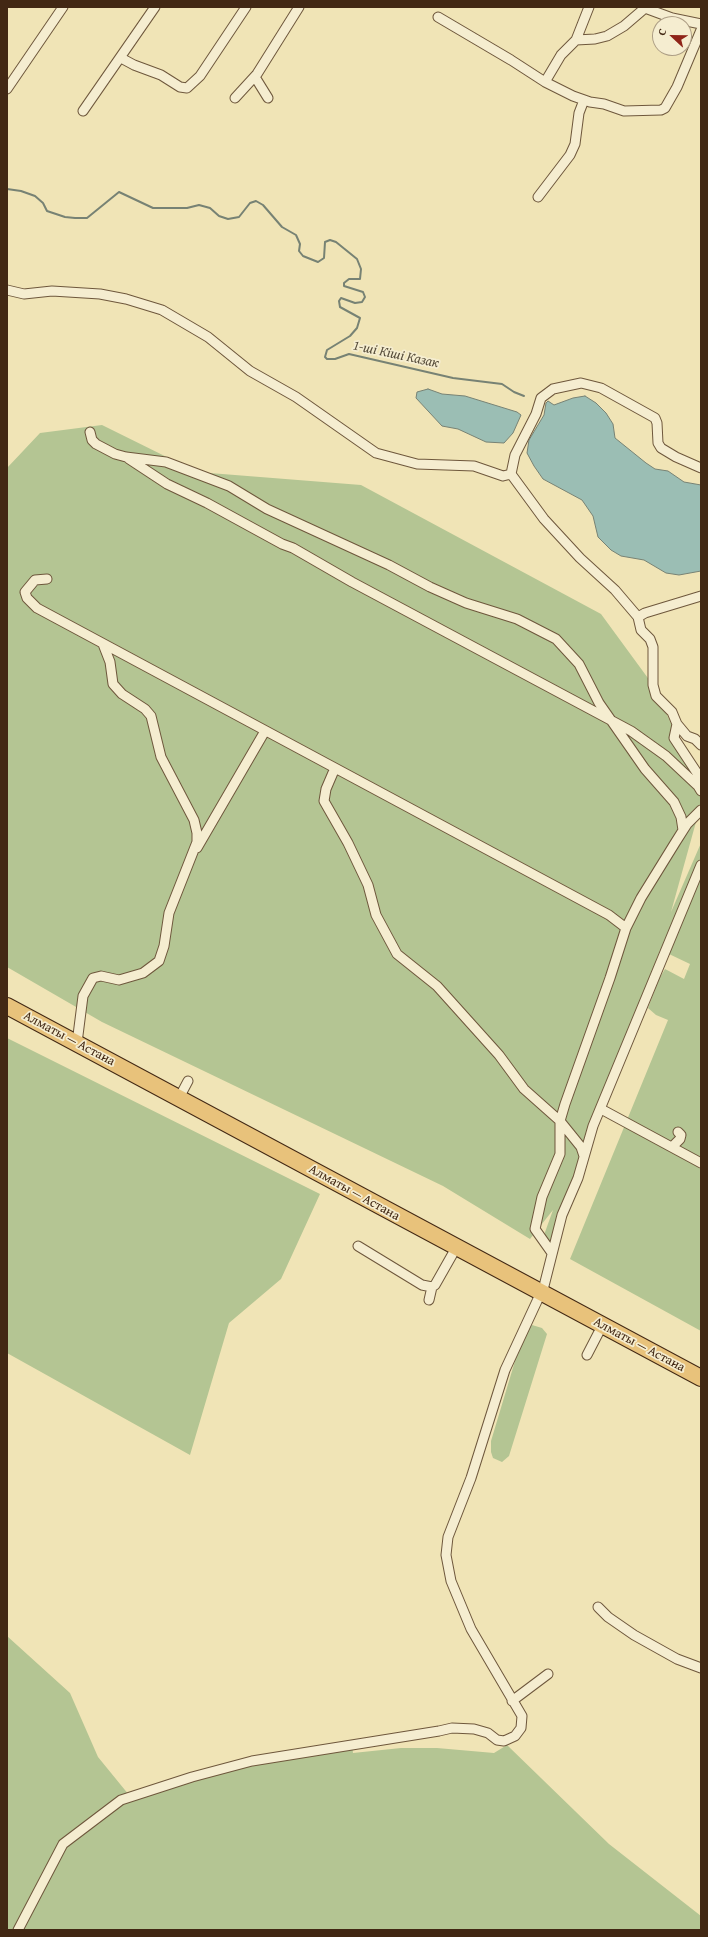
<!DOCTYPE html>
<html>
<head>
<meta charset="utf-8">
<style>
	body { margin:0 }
	#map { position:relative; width:708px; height:1937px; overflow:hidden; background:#f0e4b6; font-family:"Gentium Book Plus",serif }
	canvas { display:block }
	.frame { position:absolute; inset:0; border:8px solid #422814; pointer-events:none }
	.north { position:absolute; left:652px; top:16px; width:40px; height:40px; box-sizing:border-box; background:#f5edd0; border:1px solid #ad9e85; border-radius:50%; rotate:292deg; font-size:11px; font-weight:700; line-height:16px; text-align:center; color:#422814 }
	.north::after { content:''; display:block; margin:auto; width:14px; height:18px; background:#8f2418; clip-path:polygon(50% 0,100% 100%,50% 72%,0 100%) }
</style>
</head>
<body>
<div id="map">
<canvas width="708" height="1937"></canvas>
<div class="frame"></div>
<div class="north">С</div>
</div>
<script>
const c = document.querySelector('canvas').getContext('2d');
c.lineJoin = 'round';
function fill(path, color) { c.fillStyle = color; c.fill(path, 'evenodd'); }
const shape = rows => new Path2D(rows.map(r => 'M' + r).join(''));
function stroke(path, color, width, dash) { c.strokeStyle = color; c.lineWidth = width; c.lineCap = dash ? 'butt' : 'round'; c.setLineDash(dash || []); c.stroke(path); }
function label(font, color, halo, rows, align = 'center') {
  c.font = font + ' "Gentium Book Plus",serif'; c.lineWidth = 3.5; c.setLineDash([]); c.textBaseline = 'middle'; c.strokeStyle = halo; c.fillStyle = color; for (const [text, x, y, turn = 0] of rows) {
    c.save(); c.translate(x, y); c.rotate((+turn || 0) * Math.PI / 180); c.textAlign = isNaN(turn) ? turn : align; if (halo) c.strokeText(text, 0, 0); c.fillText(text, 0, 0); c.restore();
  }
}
const green = shape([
	[102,425,197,472,361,485,601,614,653,685,701,787,701,804,671,912,701,843,701,860,677,922,663,950,660,950,601,1109,554,1249,544,1235,553,1210,530,1239,443,1186,102,1022,7,967,7,468,40,433],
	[701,876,701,1331,570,1259,668,1020,656,1015,648,1008,659,979,665,969,684,979,690,964,669,954],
	[7,1038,320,1194,281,1279,229,1323,190,1455,7,1353],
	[532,1325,542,1328,547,1334,509,1456,502,1462,493,1458,491,1452,491,1441,518,1351,526,1332],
	[7,1636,70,1693,98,1757,129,1795,240,1764,352,1744,353,1753,401,1748,437,1748,494,1753,507,1745,609,1844,701,1916,701,1930,7,1930]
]);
const water = shape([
	[428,389,442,394,465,396,517,412,521,415,513,433,504,443,486,442,458,429,442,426,416,398,417,392,428,389],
	[585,396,596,403,606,413,613,424,615,438,646,463,655,469,668,471,684,482,701,485,701,571,679,575,666,573,644,560,621,556,611,550,598,537,593,516,582,500,543,479,534,466,527,453,529,440,544,415,546,403,548,401,554,405,573,398,585,396]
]);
const stream = shape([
	[7,189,21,191,35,196,43,203,47,211,65,217,75,218,87,218,119,192,153,208,187,208,199,205,210,208,219,216,228,219,239,217,250,203,256,201,263,205,282,227,296,235,300,244,299,251,303,256,318,262,324,258,325,242,330,240,336,242,357,259,361,269,360,279,349,279,344,283,344,286,363,292,365,297,362,302,355,303,341,298,339,301,340,307,360,318,357,328,350,336,327,350,325,357,327,359,335,359,349,354,453,378,502,384,514,392,524,396]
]);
const street = shape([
	[438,17,511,60,545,82,573,96,590,102,604,104,624,111,661,110,665,108,677,87,701,30],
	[576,40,595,39,607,36,624,26,645,8,672,18,701,24],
	[121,58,134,65,161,75,180,87,187,88,200,76,246,7],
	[255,77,268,98],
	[545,82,561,55,576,40,589,7],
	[7,89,63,7],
	[235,98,257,74,299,7],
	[83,111,155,7],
	[538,197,570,155,575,144,579,113,584,100],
	[7,290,24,294,52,291,100,294,126,299,162,310,208,337,250,371,296,397,376,453,417,464,474,466,503,476,511,474],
	[90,432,92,440,96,444,115,454,126,457,166,462,229,486,267,509,389,565,430,587,466,603,517,619,556,639,579,664,599,703,645,769,674,802,681,817,683,830],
	[129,459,167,484,207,503,282,544,293,548,352,582,631,731,666,756,698,786,701,791],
	[701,468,676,457,661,448,658,443,657,423,655,418,601,388,581,383,553,389,541,398,536,414,515,455,511,474,544,519,580,558,615,590,638,617,641,630,650,639,653,647,653,685,656,696,672,712,677,724,687,736,695,739,701,745],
	[47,579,35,580,25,592,27,598,37,608,609,915,626,928],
	[638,617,645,613,701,596],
	[677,724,674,738,701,779],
	[335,768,326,789,324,801,348,843,368,885,376,915,397,954,437,986,499,1055,524,1089,560,1121,581,1147,584,1156],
	[197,848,265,731],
	[77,1043,83,996,93,978,101,976,119,980,143,973,159,961,164,946,169,913,197,842,197,833,194,820,161,757,151,716,145,709,122,694,113,684,110,662,103,644],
	[179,1098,188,1081],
	[601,1109,701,1163],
	[672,1147,680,1139,681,1135,678,1132],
	[358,1246,422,1285,432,1287,435,1285,439,1278,456,1248],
	[552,1253,535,1229,542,1197,560,1154,560,1121,565,1104,610,978,626,928,641,898,675,843,687,824,701,810],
	[429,1300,432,1287],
	[587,1355,602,1326],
	[598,1607,608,1617,634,1635,677,1659,701,1668],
	[512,1701,548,1674],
	[18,1930,63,1844,121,1800,192,1777,252,1761,439,1731,452,1728,474,1729,488,1733,497,1740,504,1741,515,1736,521,1728,522,1716,471,1629,451,1581,446,1555,448,1537,471,1478,505,1370,544,1286,562,1215,578,1178,593,1126,701,865]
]);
const highway = shape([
	[7,1006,701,1378]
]);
const streetNames = [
	["Алматы — Астана",69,1039,28],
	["Алматы — Астана",354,1193,29],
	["Алматы — Астана",639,1345,28]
];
const waterNames = [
	["1-ші Кіші Казак",396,355,12]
];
fill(green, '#b4c593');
fill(water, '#9bbeb4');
stroke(water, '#778274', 1);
stroke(stream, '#778274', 2);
stroke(street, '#6e573c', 11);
stroke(highway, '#422814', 18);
stroke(street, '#f5edd0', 9);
stroke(highway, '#e8c27b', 16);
label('13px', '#422814', '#f5edd0', streetNames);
label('italic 14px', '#584e3c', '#f5edd0', waterNames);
</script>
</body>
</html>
